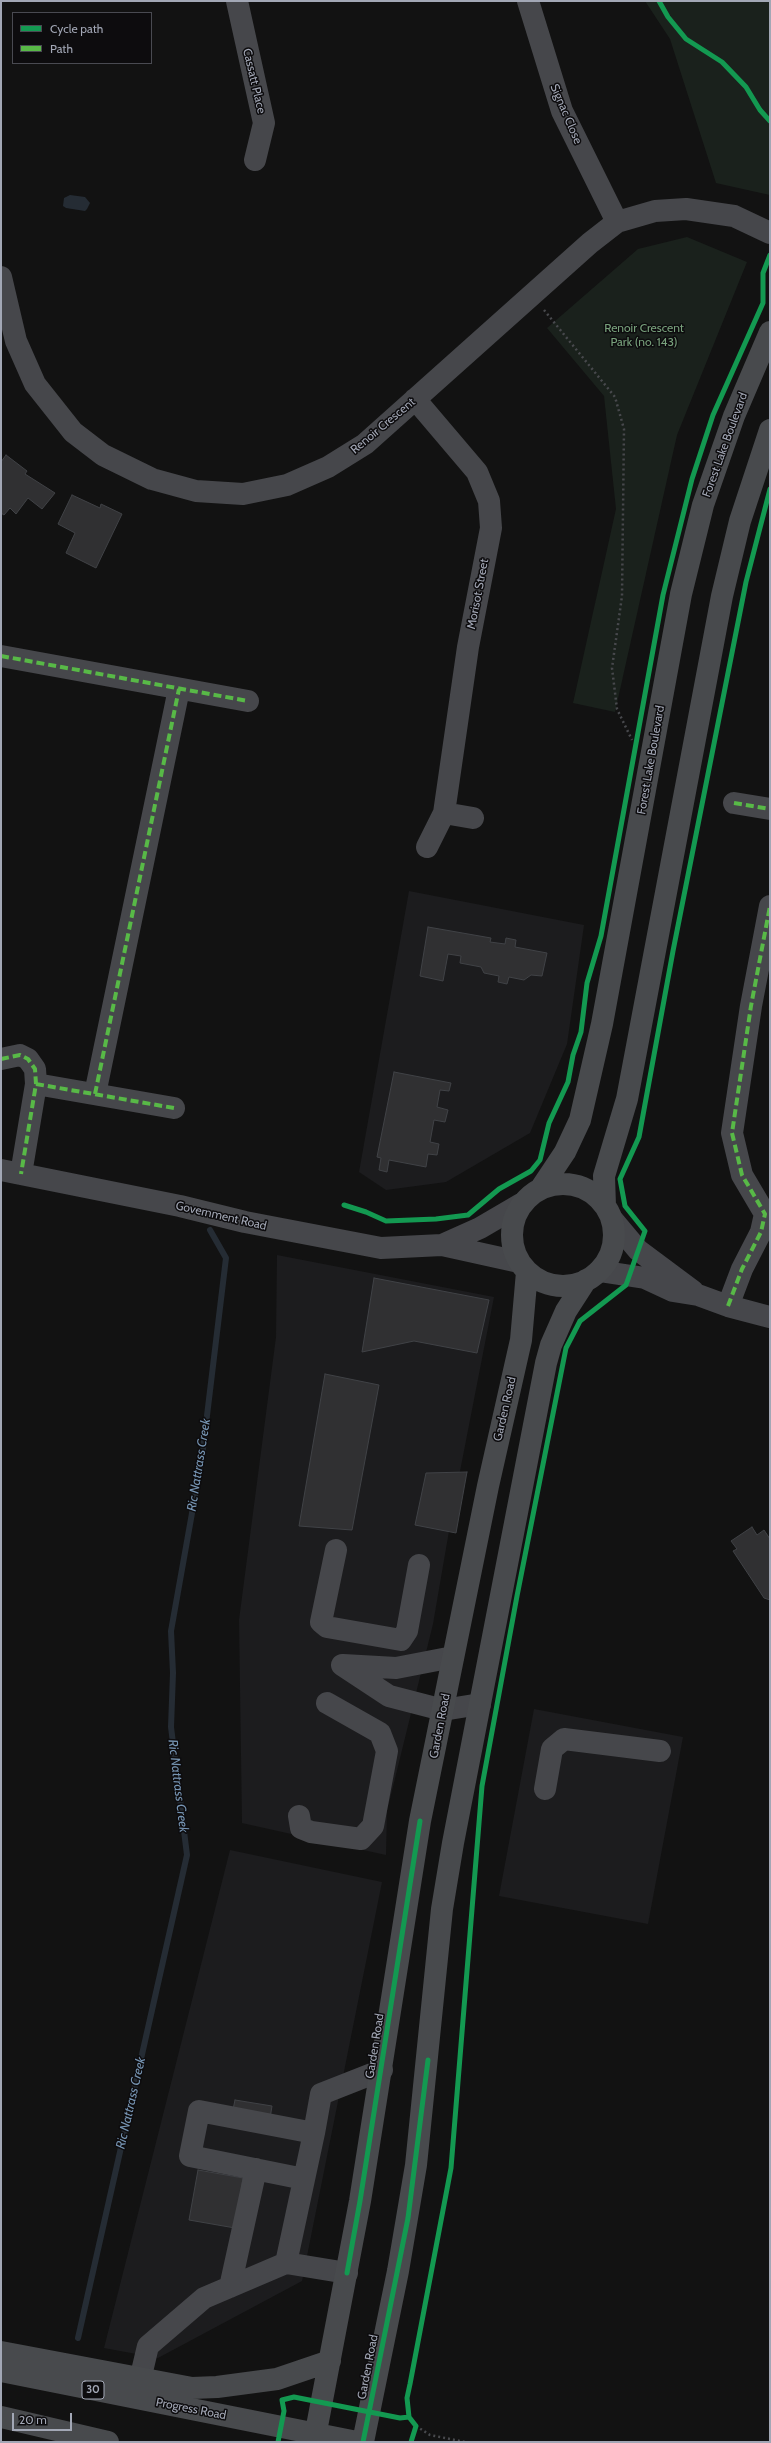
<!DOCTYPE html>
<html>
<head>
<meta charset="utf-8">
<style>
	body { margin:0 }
	#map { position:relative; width:771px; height:2443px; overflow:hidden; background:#121212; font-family:Cabin,sans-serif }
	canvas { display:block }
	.frame { position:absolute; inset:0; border:2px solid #a2a7b5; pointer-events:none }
	.legend { position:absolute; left:12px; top:12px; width:140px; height:52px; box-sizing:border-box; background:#0d0c0e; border:1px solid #494a51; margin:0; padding:5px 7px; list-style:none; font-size:12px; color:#a2a7b5 }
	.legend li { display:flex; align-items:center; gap:8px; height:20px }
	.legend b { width:20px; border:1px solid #494a51 }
	.scale { position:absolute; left:12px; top:2413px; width:60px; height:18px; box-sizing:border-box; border:2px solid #a2a7b5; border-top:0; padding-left:5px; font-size:12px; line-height:14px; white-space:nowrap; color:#a2a7b5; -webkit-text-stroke:3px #0d0c0e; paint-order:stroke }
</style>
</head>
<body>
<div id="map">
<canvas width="771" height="2443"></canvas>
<div class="frame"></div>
<ul class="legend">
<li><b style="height:5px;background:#139951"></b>Cycle path</li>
<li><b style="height:5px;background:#58b947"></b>Path</li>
</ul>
<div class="scale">20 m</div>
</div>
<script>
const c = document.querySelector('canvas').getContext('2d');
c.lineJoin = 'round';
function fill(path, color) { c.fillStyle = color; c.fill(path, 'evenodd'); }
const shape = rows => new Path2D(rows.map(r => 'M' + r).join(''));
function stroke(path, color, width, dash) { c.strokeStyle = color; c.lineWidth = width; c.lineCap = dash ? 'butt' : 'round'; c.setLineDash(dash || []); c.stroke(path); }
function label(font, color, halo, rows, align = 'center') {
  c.font = font + ' Cabin,sans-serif'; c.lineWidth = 3; c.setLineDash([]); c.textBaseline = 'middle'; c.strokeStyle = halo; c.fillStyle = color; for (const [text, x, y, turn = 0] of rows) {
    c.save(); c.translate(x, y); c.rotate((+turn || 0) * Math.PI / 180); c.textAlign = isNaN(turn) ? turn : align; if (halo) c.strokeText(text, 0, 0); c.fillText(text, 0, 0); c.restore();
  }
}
const built = shape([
	[409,891,584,925,567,1044,530,1133,446,1182,386,1190,359,1172],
	[277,1255,494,1297,454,1502,433,1624,387,1811,386,1855,242,1823,239,1620,276,1337],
	[534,1709,683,1737,648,1924,499,1896],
	[230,1850,382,1882,302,2281,158,2358,104,2348]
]);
const green = shape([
	[645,1,770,1,770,195,716,183,670,39],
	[687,237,747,262,677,435,615,712,573,703,616,509,604,396,547,328,638,249]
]);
const water = shape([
	[70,195,85,197,90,203,87,209,85,211,66,208,63,206,64,198]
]);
const stream = shape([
	[78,2338,187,1855,171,1727,173,1673,171,1631,202,1457,226,1258,210,1230]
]);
const building = shape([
	[6,455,27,471,25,474,55,493,42,509,28,498,16,514,10,508,4,515,1,513,1,462,6,455],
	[72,495,100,508,101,504,122,514,96,568,66,553,75,533,58,524,72,495],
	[428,927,491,938,490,942,505,944,506,938,516,940,515,947,547,953,542,976,531,975,524,980,509,977,507,984,498,982,499,976,484,973,481,967,460,963,461,956,448,954,443,981,420,976,428,927],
	[394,1072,451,1083,449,1091,440,1090,437,1107,448,1110,445,1122,434,1120,430,1142,439,1144,437,1155,428,1154,426,1167,389,1160,387,1172,379,1170,381,1158,377,1157,394,1072],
	[374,1278,489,1300,477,1353,414,1341,362,1352,374,1278],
	[325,1374,379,1385,352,1530,299,1526,325,1374],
	[467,1472,456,1533,415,1525,426,1473,467,1472],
	[752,1527,757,1535,764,1530,770,1539,770,1600,764,1598,733,1551,737,1549,731,1541,752,1527],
	[235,2100,272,2106,268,2131,230,2124,235,2100],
	[198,2170,243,2178,235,2228,189,2220,198,2170]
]);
const path = shape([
	[544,310,615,397,624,429,622,596,612,668,617,709,632,740],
	[416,2426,430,2435,465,2442]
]);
const minor = shape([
	[237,1,264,123,255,160],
	[528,1,562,111,617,222],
	[1,277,16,341,35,384,73,432,103,455,152,479,196,491,243,494,287,485,328,467,365,444,590,243,617,222,655,211,686,209,734,216,770,233],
	[415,399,477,472,489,501,491,528,468,647,444,813],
	[1,656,248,701],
	[734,803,770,809],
	[427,847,444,813,473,818],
	[1,1059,20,1055,28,1059,35,1069,36,1084,21,1174],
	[36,1084,174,1108],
	[95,1094,179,689],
	[1,1170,180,1206,245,1222,381,1248,442,1245,519,1262],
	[612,1219,638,1250,693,1291],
	[442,1245,480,1228,521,1204],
	[599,1271,645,1278,673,1291,698,1295,728,1306,770,1317],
	[728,1306,742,1269,761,1232,765,1214,742,1175,732,1133,751,1006,770,906],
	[336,1550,321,1622,327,1627,401,1640,407,1631,419,1565],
	[342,1665,389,1696,443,1710,480,1704],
	[343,1665,396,1668,453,1657],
	[545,1789,552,1749,564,1739,660,1751],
	[299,1816,301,1828,311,1832,361,1839,373,1826,387,1751,380,1733,327,1703],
	[304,2179,190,2156,199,2111,314,2133,321,2094,382,2070],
	[286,2263,347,2273],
	[230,2287,256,2169],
	[140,2380,148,2346,204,2298,286,2263,314,2133]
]);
const major = shape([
	'512 1235a51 51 0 1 1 102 0a51 51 0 1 1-102 0Z',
	[541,1188,565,1152,580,1120,602,1024,681,594,703,505,734,416,770,332],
	[605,1206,604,1176,627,1099,722,596,740,521,770,430],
	[1,2352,192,2388,217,2387,277,2379,330,2361],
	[1,2371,357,2442],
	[1,2417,108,2442],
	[314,2442,360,2201,420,1821,488,1486,521,1340,527,1272],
	[363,2442,398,2271,416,2165,442,1909,453,1843,546,1363,551,1345,566,1311,586,1280]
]);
const quiet = shape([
	[1,656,248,701],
	[734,803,770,809],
	[1,1059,20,1055,28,1059,35,1069,36,1084,21,1174],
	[36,1084,174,1108],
	[95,1094,179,689],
	[728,1306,742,1269,761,1232,765,1214,742,1175,732,1133,751,1006,770,906]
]);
const cycleway = shape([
	[659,1,668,17,686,39,722,62,746,87,760,110,770,121],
	[344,1205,366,1212,386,1221,436,1219,468,1215,499,1189,531,1171,540,1160,549,1123,568,1082,573,1055,581,1032,587,983,601,936,663,595,692,479,713,415,763,303,763,273,770,255],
	[347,2273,360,2201,420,1821],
	[409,2417,407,2398,410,2384,451,2168,482,1786,517,1596,566,1348,580,1321,626,1285,645,1231,625,1206,620,1179,639,1137,673,951,746,582,770,489],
	[278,2442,284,2411,282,2400,294,2397,400,2418,409,2417,416,2426,411,2442],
	[363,2442,408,2218,428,2060]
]);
const shields = [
	[93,2390,22]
];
const shieldNames = [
	["30",93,2390]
];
const streetNames = [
	["Cassatt Place",254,81,77],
	["Signac Close",566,114,67],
	["Renoir Crescent",383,426,-40],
	["Forest Lake Boulevard",725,445,-70],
	["Morisot Street",478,594,-79],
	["Forest Lake Boulevard",651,760,-80],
	["Government Road",221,1216,13],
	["Garden Road",505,1409,-77],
	["Garden Road",440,1726,-79],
	["Garden Road",375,2046,-81],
	["Garden Road",368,2367,-79],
	["Progress Road",191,2409,11]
];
const parkNames = [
	["Renoir Crescent",644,328],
	["Park (no. 143)",644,342]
];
const waterNames = [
	["Ric Nattrass Creek",199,1465,-81],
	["Ric Nattrass Creek",178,1786,83],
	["Ric Nattrass Creek",131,2103,-77]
];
fill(built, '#1c1c1e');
fill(green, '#1a211c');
fill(water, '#252c34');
stroke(stream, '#252c34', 6);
fill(building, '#303032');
stroke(building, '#404246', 1);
stroke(path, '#48494d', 2.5, [2, 3]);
stroke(minor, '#46474b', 22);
stroke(major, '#484a4d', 22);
stroke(quiet, '#58b947', 4, [8, 4]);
stroke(cycleway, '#139951', 5);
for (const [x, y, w] of shields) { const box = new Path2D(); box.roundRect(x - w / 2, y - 9, w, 18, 3); c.fillStyle = '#0d0c0e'; c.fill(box); stroke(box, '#a2a7b5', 1); }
label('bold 11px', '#a2a7b5', null, shieldNames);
label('12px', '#a2a7b5', '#0d0c0e', streetNames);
label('12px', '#78a17c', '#0d0c0e', parkNames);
label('italic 13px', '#7694b2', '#0d0c0e', waterNames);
</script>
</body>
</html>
